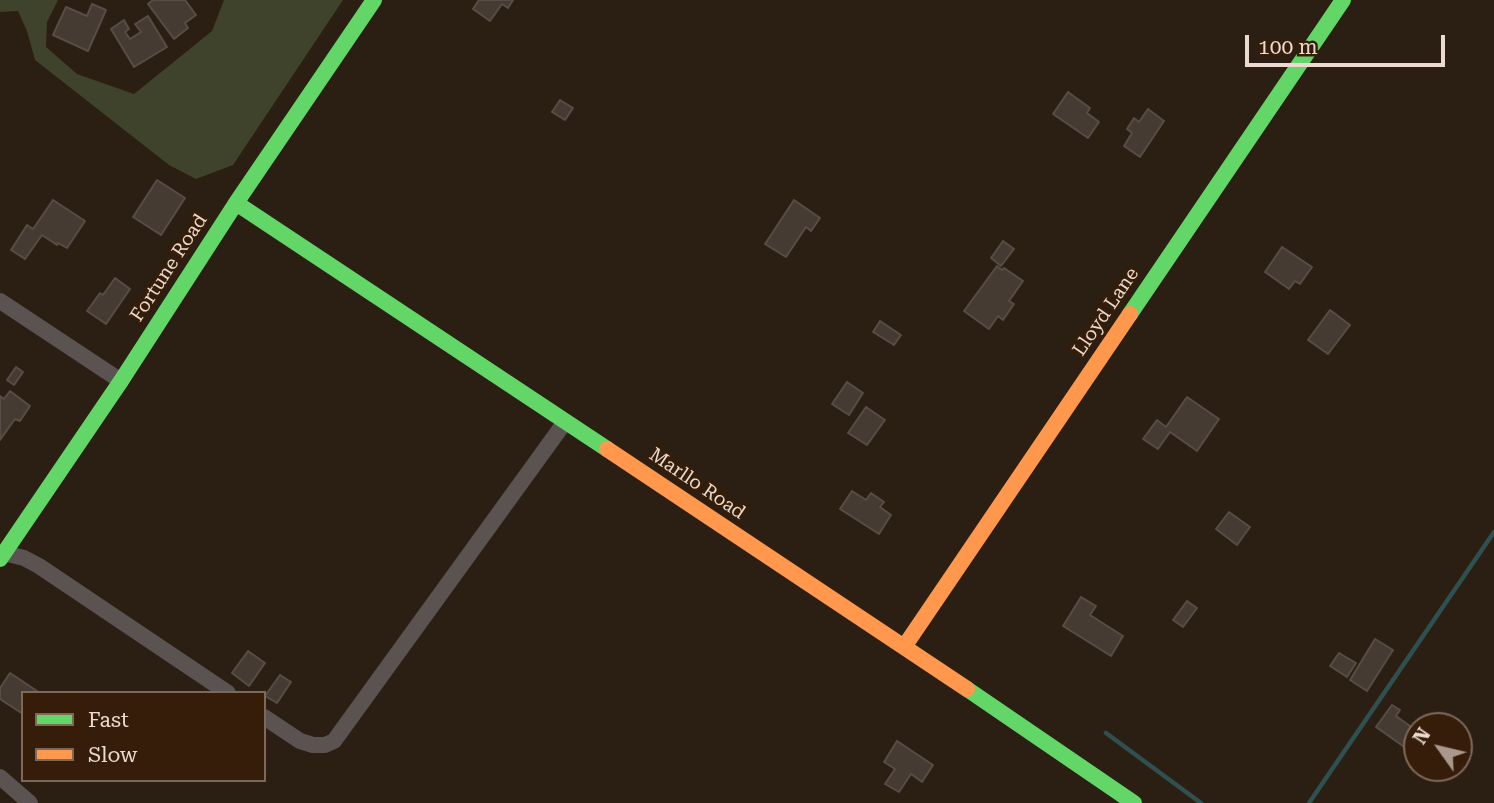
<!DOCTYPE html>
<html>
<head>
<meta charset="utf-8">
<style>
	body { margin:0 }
	#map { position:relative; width:1494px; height:803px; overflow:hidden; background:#2b1e13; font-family:"Roboto Serif",serif }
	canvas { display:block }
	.legend { position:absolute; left:21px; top:691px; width:245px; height:91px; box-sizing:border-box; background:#351d09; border:2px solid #7e6958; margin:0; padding:9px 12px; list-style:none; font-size:21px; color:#ebdace }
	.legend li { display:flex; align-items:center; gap:14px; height:35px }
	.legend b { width:35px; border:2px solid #7e6958 }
	.north { position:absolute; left:1403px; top:712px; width:70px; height:70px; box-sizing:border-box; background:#351d09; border:2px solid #7e6958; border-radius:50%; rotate:304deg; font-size:19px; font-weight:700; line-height:28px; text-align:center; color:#ebdace }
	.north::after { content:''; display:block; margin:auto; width:24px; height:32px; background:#a8988d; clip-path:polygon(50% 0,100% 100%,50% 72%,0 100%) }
	.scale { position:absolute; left:1245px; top:35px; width:200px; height:32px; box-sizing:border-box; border:4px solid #ebdace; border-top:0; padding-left:9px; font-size:21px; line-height:24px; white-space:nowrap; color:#ebdace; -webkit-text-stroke:5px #351d09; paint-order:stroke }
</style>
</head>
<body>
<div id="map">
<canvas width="1494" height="803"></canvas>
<ul class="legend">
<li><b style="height:9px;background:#63d668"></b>Fast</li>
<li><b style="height:9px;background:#ff974d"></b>Slow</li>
</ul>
<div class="north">N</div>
<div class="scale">100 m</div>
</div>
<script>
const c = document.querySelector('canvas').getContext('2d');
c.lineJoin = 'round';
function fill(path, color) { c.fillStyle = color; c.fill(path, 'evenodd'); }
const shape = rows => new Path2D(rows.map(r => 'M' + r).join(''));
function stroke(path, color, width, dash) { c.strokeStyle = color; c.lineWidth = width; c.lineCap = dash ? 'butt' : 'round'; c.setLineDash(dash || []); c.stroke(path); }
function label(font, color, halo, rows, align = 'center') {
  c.font = font + ' "Roboto Serif",serif'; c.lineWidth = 6; c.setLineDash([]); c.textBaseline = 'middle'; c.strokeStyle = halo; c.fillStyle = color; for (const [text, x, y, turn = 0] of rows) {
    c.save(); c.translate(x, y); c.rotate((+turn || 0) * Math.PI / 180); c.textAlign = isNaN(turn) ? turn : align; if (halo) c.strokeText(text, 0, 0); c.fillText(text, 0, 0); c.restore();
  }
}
const green = shape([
	[0,0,58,0,47,22,46,47,77,74,134,94,212,31,224,0,343,0,233,165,196,179,169,165,35,60,27,31,18,11,0,12]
]);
const stream = shape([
	[1106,733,1201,803],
	[1309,803,1494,532]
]);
const building = shape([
	[153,0,185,0,196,15,185,23,188,28,174,39,148,4,153,0],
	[479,0,513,0,508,8,502,4,490,21,473,9,479,0],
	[92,4,106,10,88,51,53,35,66,7,87,16,92,4],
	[148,16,167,47,134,67,111,29,124,20,129,29,125,32,130,39,141,32,135,24,148,16],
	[1068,92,1090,108,1087,113,1099,122,1088,138,1053,114,1068,92],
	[560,100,573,108,565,120,552,112,560,100],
	[1148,109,1164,121,1140,157,1124,146,1132,133,1127,129,1134,118,1139,122,1148,109],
	[157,180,185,198,161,235,133,217,157,180],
	[53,200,85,221,67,248,58,243,57,245,42,235,25,259,11,250,27,225,33,229,53,200],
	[794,200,820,218,811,231,806,227,786,257,765,244,794,200],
	[1003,241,1014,249,1001,266,991,258,1003,241],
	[1282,247,1312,267,1300,284,1295,281,1289,289,1265,272,1282,247],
	[997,266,1002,270,1004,268,1023,281,1009,301,1014,304,1003,320,998,316,989,329,964,311,997,266],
	[115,278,130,289,106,324,87,311,100,293,103,295,115,278],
	[1330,310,1350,325,1328,354,1308,340,1330,310],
	[880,321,901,335,894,345,873,332,880,321],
	[16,367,23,372,14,385,7,380,16,367],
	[847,382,863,393,849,415,832,404,847,382],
	[10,391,30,406,20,421,15,419,0,440,0,396,4,399,10,391],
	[1187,397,1219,419,1197,451,1170,432,1158,449,1143,439,1157,420,1166,427,1187,397],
	[866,407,885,420,867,445,848,433,866,407],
	[852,491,866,500,871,493,884,502,880,507,891,515,879,534,840,509,852,491],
	[1229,512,1250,527,1237,545,1216,529,1229,512],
	[1081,597,1096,606,1090,615,1123,636,1111,656,1063,626,1081,597],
	[1187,601,1197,608,1183,627,1173,620,1187,601],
	[1375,639,1393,650,1367,691,1350,680,1375,639],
	[248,651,265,663,249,686,232,673,248,651],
	[1339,653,1356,663,1347,677,1330,666,1339,653],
	[10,673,40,693,23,693,23,714,0,699,0,688,10,673],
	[280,675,291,682,277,703,265,696,280,675],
	[1392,705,1400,710,1396,716,1417,731,1417,756,1376,727,1392,705],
	[897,741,933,765,922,782,911,774,899,792,885,784,895,769,884,762,897,741]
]);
const street = shape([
	[0,301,121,381],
	[4,553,24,558,39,566,228,693],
	[264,717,300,741,313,745,325,745,334,741,565,422],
	[0,777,30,803]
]);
const fast = shape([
	[236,203,607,449],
	[1130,314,1343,0],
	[0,559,121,381,236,203,374,0],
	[967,689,1134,803]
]);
const slow = shape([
	[607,449,967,689],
	[904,647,1130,314]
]);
const streetNames = [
	["Fortune Road",169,268,-57],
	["Lloyd Lane",1106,312,-56],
	["Marllo Road",697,484,34]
];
fill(green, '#3f432b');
stroke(stream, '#2f5050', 4.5);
fill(building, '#463b33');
stroke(building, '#584d44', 2);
stroke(street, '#5b5352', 16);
stroke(fast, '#63d668', 16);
stroke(slow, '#ff974d', 16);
label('19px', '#ebdace', '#351d09', streetNames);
</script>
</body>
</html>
